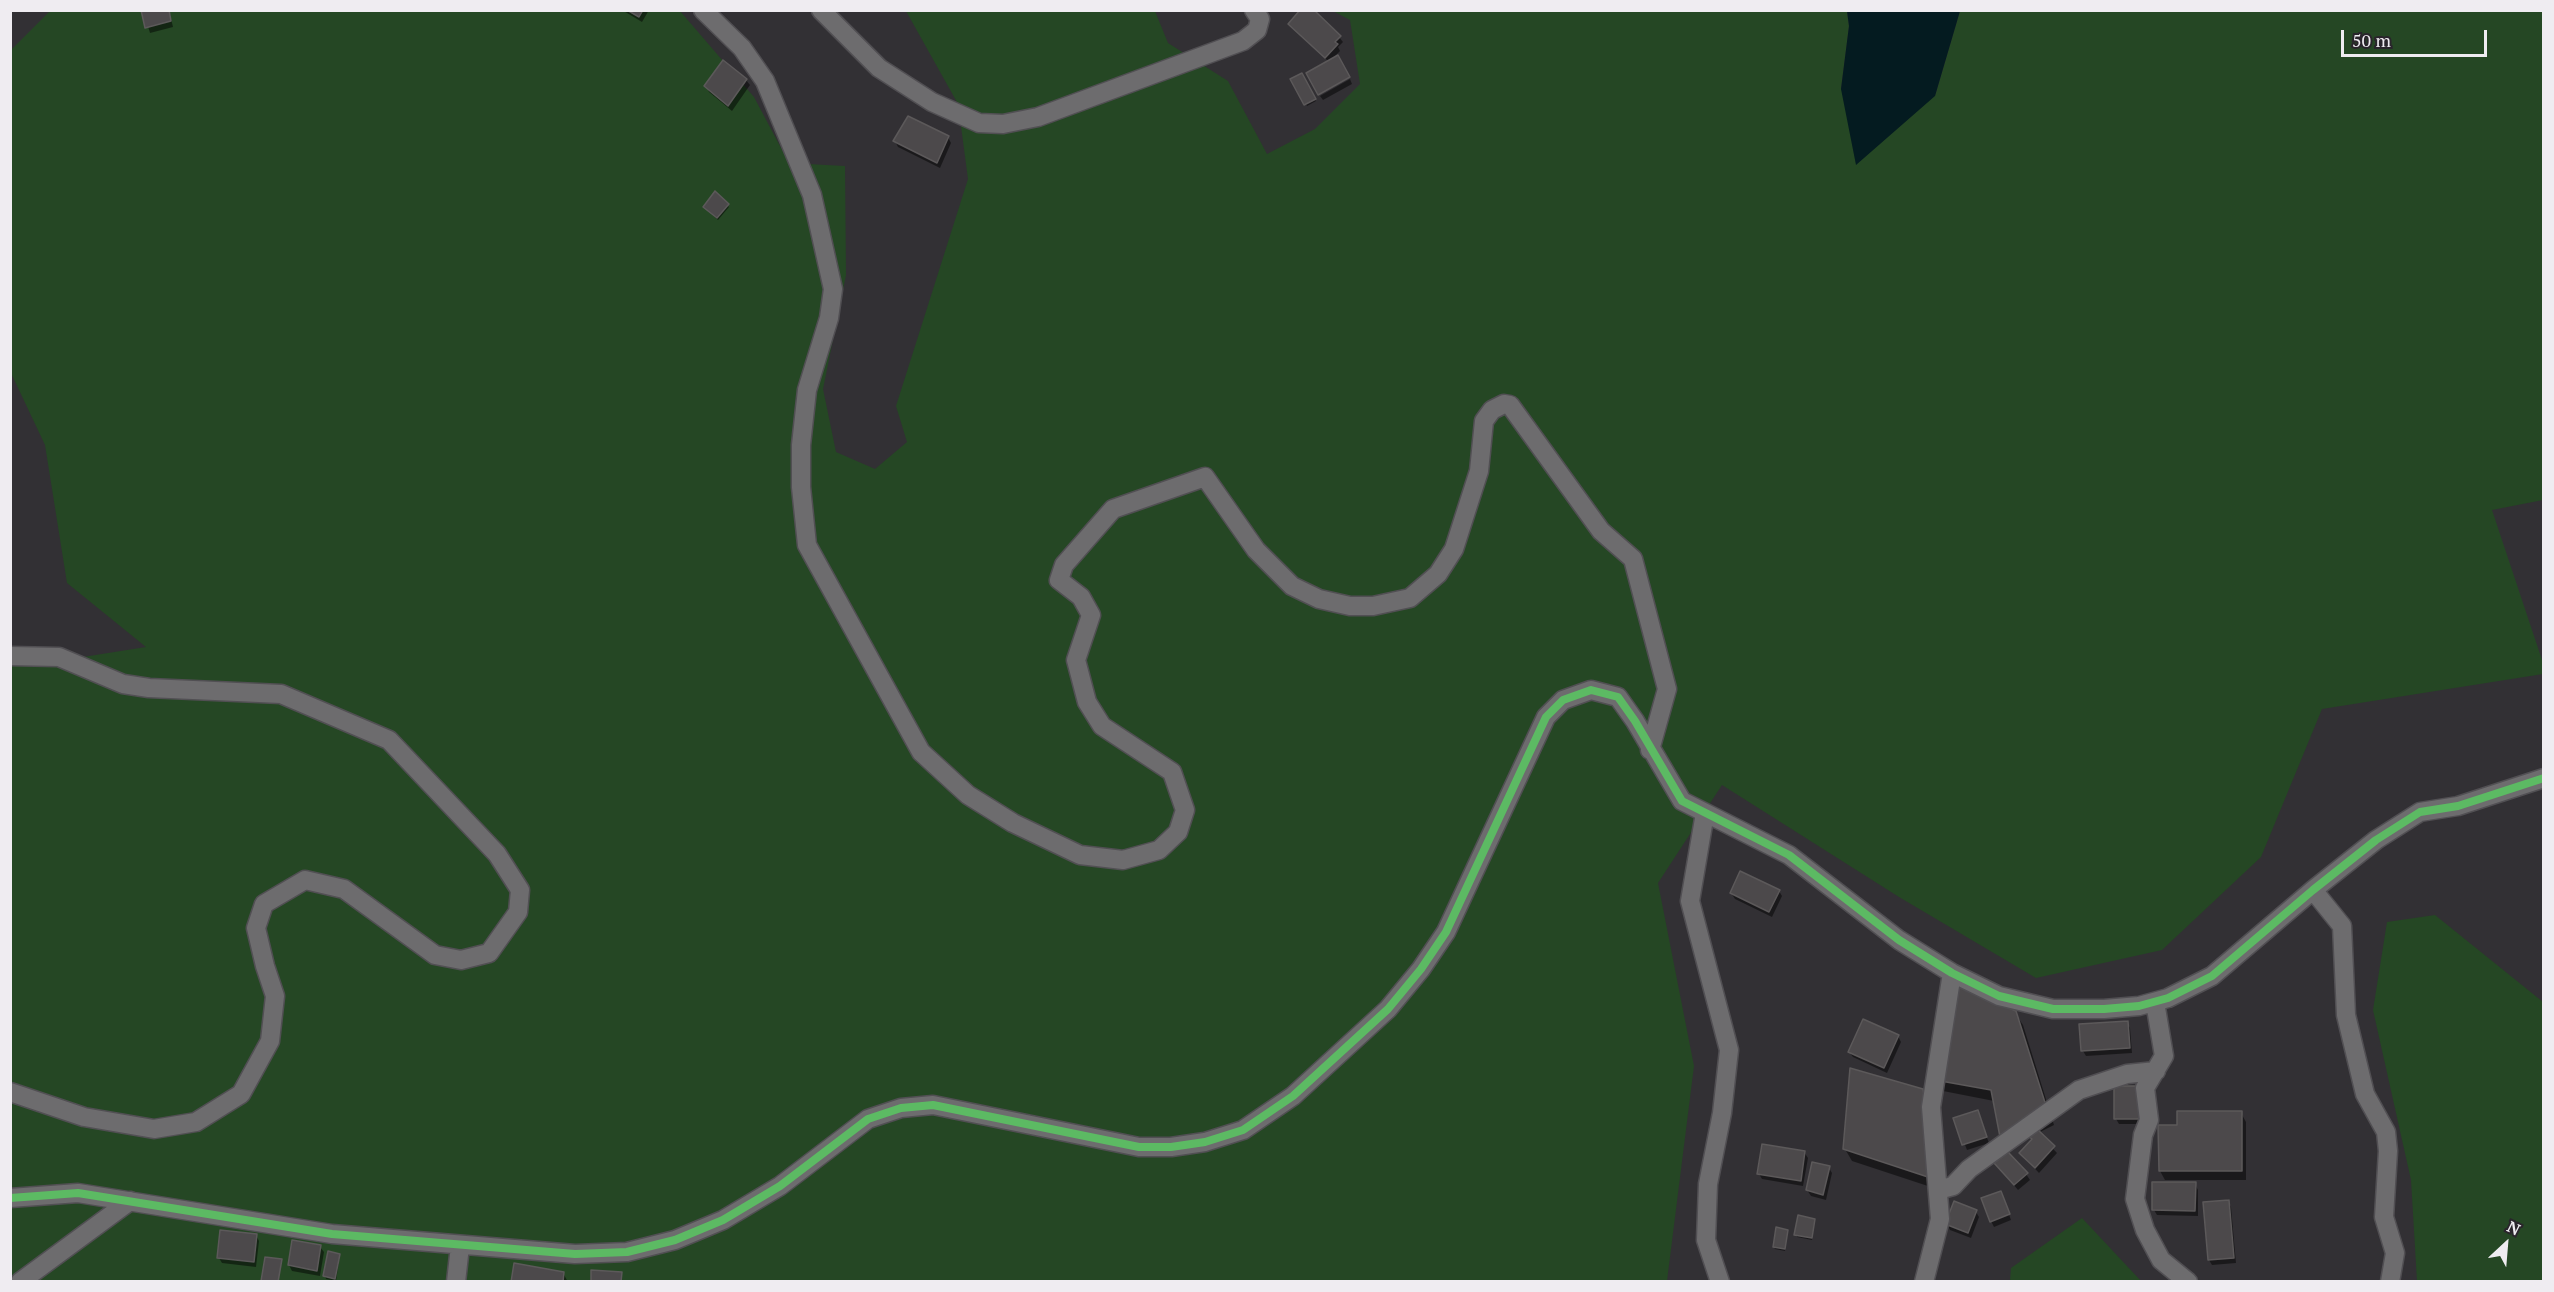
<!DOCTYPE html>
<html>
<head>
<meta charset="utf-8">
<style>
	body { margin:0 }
	#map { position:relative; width:2554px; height:1292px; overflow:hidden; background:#323034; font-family:"PT Serif",serif }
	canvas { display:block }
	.frame { position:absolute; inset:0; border:12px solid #efecf1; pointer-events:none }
	.north { position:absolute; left:2476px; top:1214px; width:60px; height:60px; -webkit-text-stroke:4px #29252b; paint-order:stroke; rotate:26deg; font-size:16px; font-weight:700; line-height:24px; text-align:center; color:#efecf1 }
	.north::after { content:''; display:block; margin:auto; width:21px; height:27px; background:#efecf1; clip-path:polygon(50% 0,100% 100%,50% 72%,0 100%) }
	.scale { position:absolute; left:2341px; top:30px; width:146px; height:27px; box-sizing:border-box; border:3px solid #efecf1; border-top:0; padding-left:8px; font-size:18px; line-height:21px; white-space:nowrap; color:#efecf1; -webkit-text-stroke:4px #29252b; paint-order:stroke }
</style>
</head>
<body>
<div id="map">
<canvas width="2554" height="1292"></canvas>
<div class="frame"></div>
<div class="north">N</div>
<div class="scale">50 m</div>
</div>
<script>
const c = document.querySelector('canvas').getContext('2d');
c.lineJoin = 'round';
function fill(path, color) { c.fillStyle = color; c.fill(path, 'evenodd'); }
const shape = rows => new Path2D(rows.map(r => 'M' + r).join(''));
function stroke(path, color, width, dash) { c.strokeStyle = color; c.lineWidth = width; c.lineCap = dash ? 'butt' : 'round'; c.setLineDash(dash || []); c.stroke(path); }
const green = shape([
	[50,11,680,11,754,97,789,163,845,166,846,275,823,389,836,452,875,469,907,442,896,406,968,179,958,104,906,11,1155,11,1168,43,1228,81,1267,154,1315,129,1360,84,1350,20,1333,11,1847,11,1849,26,1841,89,1935,96,1960,11,2543,11,2543,500,2492,510,2543,663,2543,674,2322,709,2261,857,2162,950,2036,978,1899,897,1722,785,1658,883,1694,1066,1667,1281,11,1281,11,654,45,663,146,647,67,583,45,445,11,373,11,50],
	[2435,915,2543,1002,2543,1281,2417,1281,2411,1180,2373,1010,2387,922],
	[2082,1218,2141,1281,2010,1281,2011,1268]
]);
const water = shape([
	[1847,11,1960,11,1935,96,1856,165,1841,89,1849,26]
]);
const shadow = shape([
	[143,10,169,10,173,27,150,33],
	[622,10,649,10,642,22],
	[1290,24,1339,37,1343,42,1338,47,1340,51,1329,62],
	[1301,75,1316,101,1307,106,1292,80],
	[1350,79,1352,84,1323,100,1320,96],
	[746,80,750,85,732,111,709,92,706,86],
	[948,137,951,143,940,168,898,147,895,141],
	[727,205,729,207,718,220,706,209],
	[1779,891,1782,896,1772,917,1735,899,1731,893],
	[2015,1013,2023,1025,2054,1125,2038,1133,2057,1153,2039,1173,2021,1154,2033,1141,2031,1137,2008,1148,1994,1101,1943,1091,1936,1079],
	[2127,1022,2130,1028,2132,1053,2086,1056,2083,1051],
	[1898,1036,1901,1042,1887,1073,1853,1057,1849,1052],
	[2138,1088,2142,1124,2119,1124,2116,1119],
	[1922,1090,1929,1103,1943,1191,1852,1161,1845,1149],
	[1977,1112,1989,1143,1967,1150,1955,1119],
	[2241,1113,2246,1122,2246,1180,2165,1180,2160,1171,2160,1126,2178,1126],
	[1804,1152,1808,1158,1803,1186,1762,1179,1759,1174],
	[1996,1164,2026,1174,2030,1180,2018,1190],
	[1829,1168,1832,1173,1826,1200,1811,1196,1807,1190],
	[2195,1184,2198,1190,2198,1216,2157,1215,2154,1210],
	[2003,1198,2011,1220,1994,1227,1991,1221],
	[2228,1201,2231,1207,2236,1263,2212,1265,2209,1260],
	[1976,1212,1979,1217,1971,1238,1950,1230,1947,1224],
	[1814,1220,1812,1240,1797,1237,1796,1235],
	[1787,1231,1785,1251,1775,1249,1774,1247],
	[256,1235,259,1241,256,1267,222,1263,219,1258],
	[320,1247,324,1252,320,1276,292,1271,289,1265],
	[340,1255,336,1281,326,1279,325,1276],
	[563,1273,568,1282,512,1282]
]);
const building = shape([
	[141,10,169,10,171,21,145,28,141,10],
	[627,10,643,10,639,17,627,10],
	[1300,10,1314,10,1341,36,1335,42,1338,44,1325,58,1288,24,1300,10],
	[1338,55,1350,77,1318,95,1306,73,1338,55],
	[723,60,747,79,728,106,704,86,723,60],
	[1302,73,1316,99,1304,105,1290,79,1302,73],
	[908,116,949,136,937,163,893,141,908,116],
	[715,191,729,204,717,218,703,207,715,191],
	[1740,871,1780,890,1769,912,1730,893,1740,871],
	[1950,983,2016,1011,2048,1112,2000,1137,1991,1090,1935,1080,1950,983],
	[1863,1019,1899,1035,1884,1068,1848,1052,1863,1019],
	[2128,1021,2130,1048,2081,1051,2079,1024,2128,1021],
	[1850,1068,1923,1089,1937,1180,1843,1149,1850,1068],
	[2114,1086,2139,1086,2140,1119,2114,1119,2114,1086],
	[1978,1110,1987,1137,1962,1145,1953,1118,1978,1110],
	[2177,1111,2242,1111,2242,1171,2159,1171,2158,1125,2177,1125,2177,1111],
	[2036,1128,2055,1146,2035,1168,2019,1153,2032,1139,2028,1136,2036,1128],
	[1762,1144,1805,1151,1801,1181,1757,1174,1762,1144],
	[2008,1152,2028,1173,2014,1185,1994,1163,2008,1152],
	[1812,1162,1830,1166,1823,1195,1806,1190,1812,1162],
	[2152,1182,2196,1182,2195,1211,2152,1210,2152,1182],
	[2001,1191,2010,1214,1990,1222,1981,1198,2001,1191],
	[2229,1200,2234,1258,2208,1260,2203,1202,2229,1200],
	[1954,1201,1977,1210,1968,1233,1945,1224,1954,1201],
	[1798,1215,1815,1219,1812,1238,1794,1235,1798,1215],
	[1776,1227,1788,1230,1785,1249,1773,1247,1776,1227],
	[220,1230,257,1234,254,1262,217,1258,220,1230],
	[292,1240,321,1245,317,1271,288,1265,292,1240],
	[328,1251,340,1254,335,1279,323,1276,328,1251],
	[265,1257,282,1259,278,1282,261,1281,265,1257],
	[514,1263,564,1272,563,1282,511,1282,514,1263],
	[591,1270,622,1272,621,1282,591,1282,591,1270]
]);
const street = shape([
	[703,10,742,48,765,81,812,195,833,289,829,318,807,390,801,445,801,487,807,545,921,752,968,795,1013,823,1080,855,1123,860,1159,850,1178,832,1185,810,1172,772,1102,726,1087,702,1076,660,1091,615,1081,597,1059,580,1064,565,1113,509,1205,477,1256,550,1292,586,1319,599,1350,606,1373,606,1410,598,1438,574,1454,549,1479,471,1484,421,1492,410,1504,404,1510,405,1601,531,1633,559,1667,689,1650,750],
	[821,10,879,68,932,102,979,123,1003,124,1038,117,1243,41,1257,30,1260,19,1254,10],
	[10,656,59,657,123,684,149,688,281,694,389,740,497,854,520,890,518,912,489,953,461,960,435,955,344,889,305,880,264,904,256,928,265,966,275,996,270,1041,241,1094,196,1122,154,1129,84,1117,10,1092],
	[1705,813,1690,901,1729,1050,1722,1113,1708,1184,1706,1240,1720,1282],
	[2313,890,2342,926,2346,1015,2365,1094,2386,1132,2388,1151,2384,1217,2395,1253,2390,1282],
	[2155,1002,2164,1056,2145,1088,2149,1120,2143,1135,2135,1199,2145,1230,2161,1260,2188,1282],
	[1938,1190,1953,1186,1969,1169,2079,1090,2127,1074,2156,1071],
	[10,1198,78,1193,332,1234,575,1254,627,1252,675,1240,723,1220,780,1186,868,1119,901,1108,933,1105,1139,1147,1171,1147,1205,1142,1243,1130,1293,1096,1388,1009,1421,969,1446,932,1546,717,1563,700,1591,690,1618,697,1635,721,1682,801,1789,855,1899,940,1952,973,1999,996,2053,1009,2104,1009,2139,1006,2168,998,2212,976,2313,890,2376,840,2420,812,2458,806,2544,778],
	[20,1282,130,1201],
	[456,1282,460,1246],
	[1924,1282,1940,1219,1931,1107,1952,973]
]);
const cycleway = shape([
	[10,1198,78,1193,332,1234,575,1254,627,1252,675,1240,723,1220,780,1186,868,1119,901,1108,933,1105,1139,1147,1171,1147,1205,1142,1243,1130,1293,1096,1388,1009,1421,969,1446,932,1546,717,1563,700,1591,690,1618,697,1635,721,1682,801,1789,855,1899,940,1952,973,1999,996,2053,1009,2104,1009,2139,1006,2168,998,2212,976,2313,890,2376,840,2420,812,2458,806,2544,778]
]);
fill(green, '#254724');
fill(water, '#041b20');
fill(shadow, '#0007');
fill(building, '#4c494b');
stroke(building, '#5c595a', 1.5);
stroke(street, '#514f53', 21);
stroke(street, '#6d6c6e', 18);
stroke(cycleway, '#5cba63', 8);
</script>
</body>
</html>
